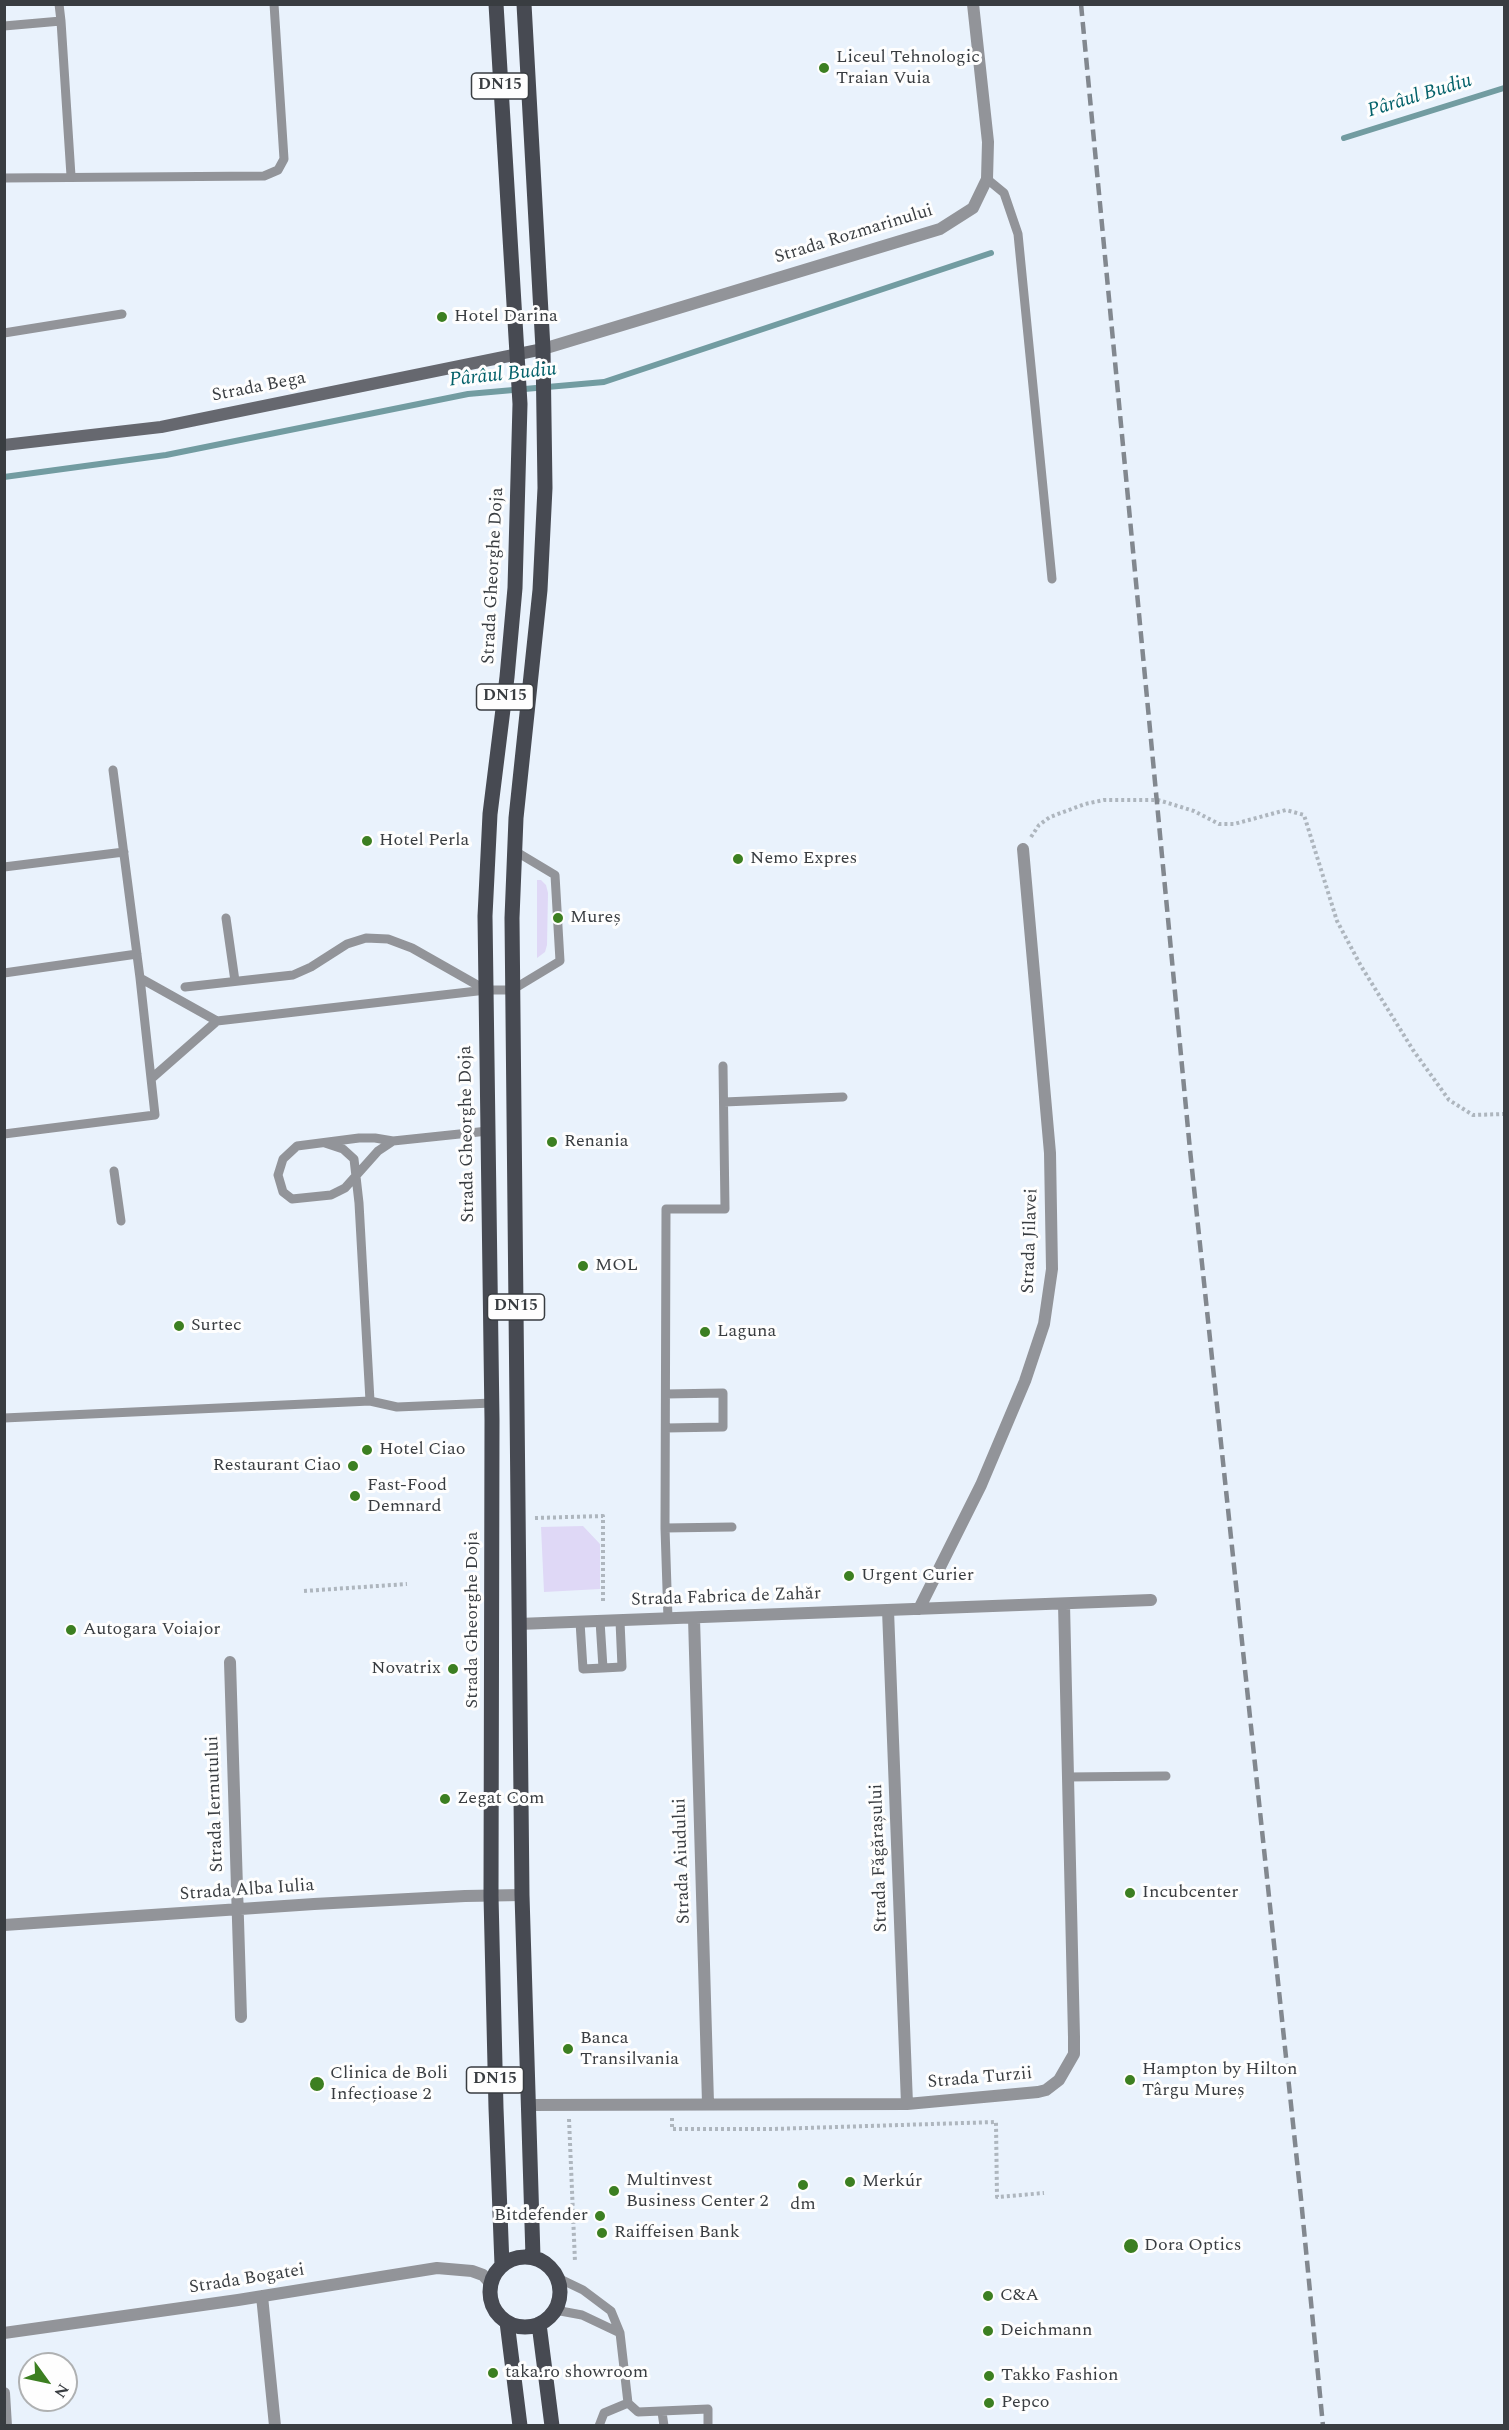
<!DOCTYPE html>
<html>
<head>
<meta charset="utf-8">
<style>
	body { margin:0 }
	#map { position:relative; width:1509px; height:2430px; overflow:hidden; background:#e9f2fc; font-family:Spectral,serif }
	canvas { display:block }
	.frame { position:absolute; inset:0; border:6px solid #393d41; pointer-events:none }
	.north { position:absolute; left:18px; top:2352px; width:60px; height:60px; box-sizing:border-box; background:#fefefe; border:2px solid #afb1b2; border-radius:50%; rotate:123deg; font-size:16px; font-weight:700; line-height:24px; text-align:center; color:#393d41 }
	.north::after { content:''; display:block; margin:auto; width:21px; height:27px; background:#3c7f21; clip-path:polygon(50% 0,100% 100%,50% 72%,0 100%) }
</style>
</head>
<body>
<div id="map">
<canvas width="1509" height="2430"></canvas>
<div class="frame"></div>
<div class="north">N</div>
</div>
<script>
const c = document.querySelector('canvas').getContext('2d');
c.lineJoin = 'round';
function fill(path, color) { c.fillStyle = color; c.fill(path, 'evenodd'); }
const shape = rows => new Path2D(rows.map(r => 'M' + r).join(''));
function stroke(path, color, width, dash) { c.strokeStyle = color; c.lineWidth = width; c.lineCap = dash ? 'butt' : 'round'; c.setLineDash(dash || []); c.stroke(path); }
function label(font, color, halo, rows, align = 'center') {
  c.font = font + ' Spectral,serif'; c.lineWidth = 6; c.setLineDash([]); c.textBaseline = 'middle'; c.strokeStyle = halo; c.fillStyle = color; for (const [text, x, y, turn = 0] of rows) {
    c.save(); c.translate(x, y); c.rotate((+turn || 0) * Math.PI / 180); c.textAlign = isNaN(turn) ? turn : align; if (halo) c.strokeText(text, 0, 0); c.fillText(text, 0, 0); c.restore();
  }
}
const green = shape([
	[537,880,541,880,546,885,548,893,547,945,545,952,537,958],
	[583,1526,600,1544,600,1589,544,1592,541,1527]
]);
const stream = shape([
	[1344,138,1504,88],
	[4,477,166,455,468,394,604,382,991,253]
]);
const path = shape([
	[1031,837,1039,825,1050,817,1085,804,1104,800,1158,800,1194,811,1219,824,1234,824,1286,810,1304,815,1337,921,1361,966,1413,1050,1449,1100,1473,1115,1504,1114],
	[535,1518,603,1516,603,1601],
	[304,1591,407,1584],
	[672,2118,672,2129,773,2129,996,2122,997,2197,1044,2193],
	[569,2119,575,2262]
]);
const service = shape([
	[59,4,61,21],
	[4,26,61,21,71,176],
	[4,178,264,176,278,170,284,159,274,4],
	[987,179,1004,193,1018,234,1052,579],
	[4,333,122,314],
	[113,770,140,978],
	[4,867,124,852],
	[226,918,235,981],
	[4,973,137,954],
	[185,987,293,975,311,967,347,944,366,938,388,939,412,948,486,990],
	[152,1078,217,1021,486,990,512,990,560,961,555,875,515,851],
	[724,1102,843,1097],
	[4,1134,155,1115,140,978,217,1021],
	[393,1141,378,1151,345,1188,331,1195,292,1199,283,1192,278,1175,283,1159,297,1146,359,1138,375,1138,393,1141,488,1131],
	[114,1171,121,1221],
	[370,1401,397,1407,492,1403],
	[4,1418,370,1401,359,1203,354,1159,343,1149,325,1143],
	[666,1428,723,1427,723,1393,666,1394],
	[665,1528,732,1527],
	[668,1619,665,1528,666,1209,725,1209,723,1066],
	[600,1621,603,1668,622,1667,620,1621],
	[580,1622,583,1669,603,1668],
	[1067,1777,1166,1776],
	[558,2278,583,2290,611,2311,620,2333,628,2403,638,2412,708,2409,708,2426],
	[555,2310,582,2315,620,2333],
	[662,2412,664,2426],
	[599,2426,604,2413,628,2403]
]);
const minor = shape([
	[543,349,940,229,973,208,987,179,988,142,973,4],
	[919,1609,981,1485,1025,1381,1044,1324,1052,1269,1050,1153,1023,849],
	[888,1610,907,2104],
	[694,1618,708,2103],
	[518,1624,1151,1600],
	[230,1662,241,2017],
	[4,1925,314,1904,465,1896,522,1895],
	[528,2105,907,2104,1038,2092,1046,2090,1059,2080,1074,2054,1074,2037,1064,1604],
	[262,2296,275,2426],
	[4,2333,238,2300,437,2268,472,2271,483,2275,491,2284],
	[4,2393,6,2426]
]);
const secondary = shape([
	[4,445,161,427,543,349]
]);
const primary = shape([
	[496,4,520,404,515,588,507,677,490,814,485,916,492,1420,491,1896,496,2108,502,2265],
	[524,4,543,349,545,488,540,590,516,818,512,918,522,1895,533,2257],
	'490 2292a35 35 0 1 1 70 0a35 35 0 1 1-70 0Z',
	[507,2322,520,2426],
	[539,2324,552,2426]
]);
const rail = shape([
	[1081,4,1190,1150,1301,2199,1323,2426]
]);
const markers = [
	[824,68,6,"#3c7f21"],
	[442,317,6,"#3c7f21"],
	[367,841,6,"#3c7f21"],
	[738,859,6,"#3c7f21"],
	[558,918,6,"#3c7f21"],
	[552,1142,6,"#3c7f21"],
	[583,1266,6,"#3c7f21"],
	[179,1326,6,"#3c7f21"],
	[705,1332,6,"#3c7f21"],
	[367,1450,6,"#3c7f21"],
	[353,1466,6,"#3c7f21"],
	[355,1496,6,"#3c7f21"],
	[849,1576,6,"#3c7f21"],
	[71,1630,6,"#3c7f21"],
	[453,1669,6,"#3c7f21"],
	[445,1799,6,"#3c7f21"],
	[1130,1893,6,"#3c7f21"],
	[568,2049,6,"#3c7f21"],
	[1130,2080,6,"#3c7f21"],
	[317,2084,8,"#3c7f21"],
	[850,2182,6,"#3c7f21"],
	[803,2185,6,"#3c7f21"],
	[614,2191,6,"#3c7f21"],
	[600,2216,6,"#3c7f21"],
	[602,2233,6,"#3c7f21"],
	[1131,2246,8,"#3c7f21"],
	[988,2296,6,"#3c7f21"],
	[988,2331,6,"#3c7f21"],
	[493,2373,6,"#3c7f21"],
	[989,2376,6,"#3c7f21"],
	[989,2403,6,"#3c7f21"]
];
const shields = [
	[500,86,57],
	[505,697,57],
	[516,1307,57],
	[495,2080,57]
];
const shieldNames = [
	["DN15",500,86],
	["DN15",505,697],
	["DN15",516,1307],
	["DN15",495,2080]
];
const poiNames = [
	["Liceul Tehnologic",836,58],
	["Traian Vuia",836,79],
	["Hotel Darina",454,317],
	["Hotel Perla",379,841],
	["Nemo Expres",750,859],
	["Mureș",570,918],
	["Renania",564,1142],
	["MOL",595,1266],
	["Surtec",191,1326],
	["Laguna",717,1332],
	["Hotel Ciao",379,1450],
	["Restaurant Ciao",341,1466,"right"],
	["Fast-Food",367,1486],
	["Demnard",367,1507],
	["Urgent Curier",861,1576],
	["Autogara Voiajor",83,1630],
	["Novatrix",441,1669,"right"],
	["Zegat Com",457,1799],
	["Incubcenter",1142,1893],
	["Banca",580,2039],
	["Transilvania",580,2060],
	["Hampton by Hilton",1142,2070],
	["Târgu Mureș",1142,2091],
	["Clinica de Boli",330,2074],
	["Infecțioase 2",330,2095],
	["Multinvest",626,2181],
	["Business Center 2",626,2202],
	["Merkúr",862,2182],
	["dm",803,2205,"center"],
	["Bitdefender",588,2216,"right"],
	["Raiffeisen Bank",614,2233],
	["Dora Optics",1144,2246],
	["C&A",1000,2296],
	["Deichmann",1000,2331],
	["taka.ro showroom",505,2373],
	["Takko Fashion",1001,2376],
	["Pepco",1001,2403]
];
const streetNames = [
	["Strada Rozmarinului",854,235,-17],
	["Strada Bega",259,388,-11],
	["Strada Gheorghe Doja",494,576,-87],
	["Strada Gheorghe Doja",468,1134,-91],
	["Strada Jilavei",1031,1241,-88],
	["Strada Fabrica de Zahăr",726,1598,-2],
	["Strada Gheorghe Doja",473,1620,-90],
	["Strada Iernutului",216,1804,-92],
	["Strada Făgărașului",880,1858,-92],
	["Strada Aiudului",683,1861,-92],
	["Strada Alba Iulia",247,1891,-4],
	["Strada Turzii",980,2079,-5],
	["Strada Bogatei",247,2280,-9]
];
const waterNames = [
	["Pârâul Budiu",1420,97,-17],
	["Pârâul Budiu",503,376,-6]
];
fill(green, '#dfd8f6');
stroke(stream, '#729ca1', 6);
stroke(path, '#aeb6be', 4, [3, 3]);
stroke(service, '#929499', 9);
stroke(minor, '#929499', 12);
stroke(secondary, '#66686f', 12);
stroke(primary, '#474a52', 15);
stroke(rail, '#82888f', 4.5, [12, 6]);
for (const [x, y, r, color] of markers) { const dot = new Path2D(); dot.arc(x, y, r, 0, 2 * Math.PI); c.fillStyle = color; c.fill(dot); stroke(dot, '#fefefe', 2); }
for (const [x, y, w] of shields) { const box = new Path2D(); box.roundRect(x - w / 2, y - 13, w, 26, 4.5); c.fillStyle = '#fefefe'; c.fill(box); stroke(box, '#393d41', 1.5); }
label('bold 16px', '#393d41', null, shieldNames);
label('18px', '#393d41', '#fefefe', poiNames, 'left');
label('18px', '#393d41', '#fefefe', streetNames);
label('italic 20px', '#03616a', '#fefefe', waterNames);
</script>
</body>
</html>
